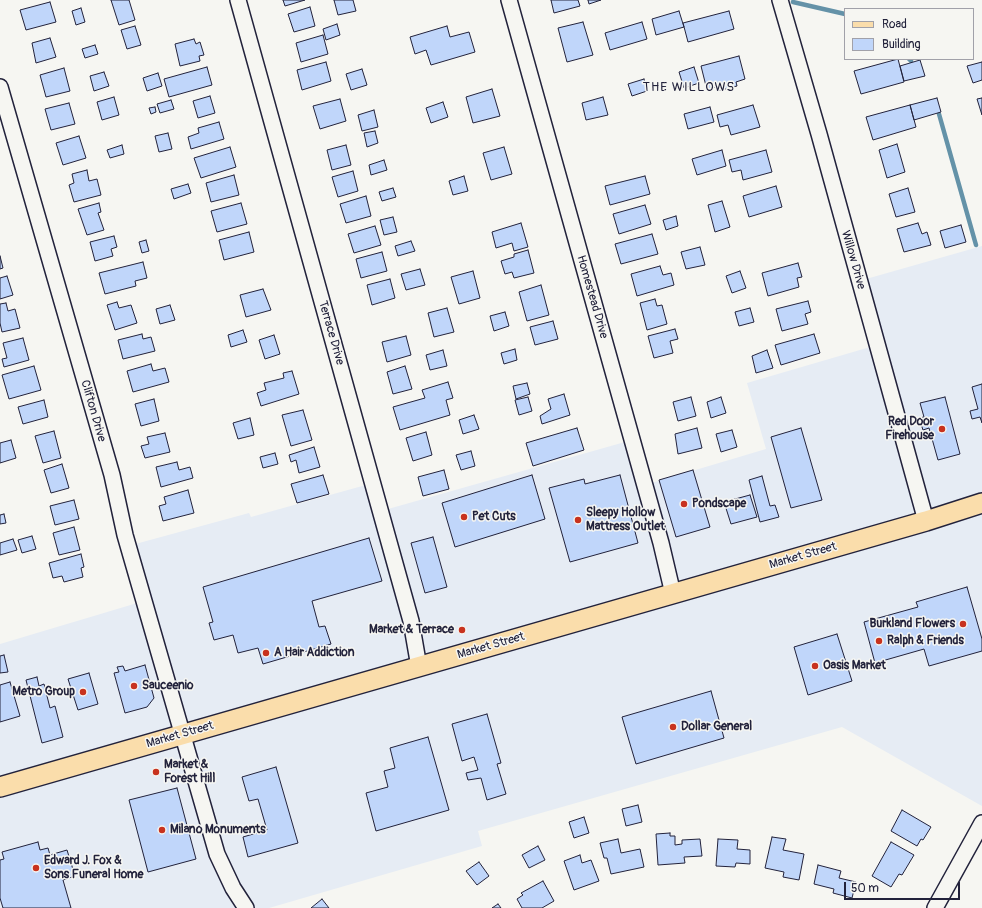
<!DOCTYPE html>
<html>
<head>
<meta charset="utf-8">
<style>
	body { margin:0 }
	#map { position:relative; width:982px; height:908px; overflow:hidden; background:#f6f6f2; font-family:Pangolin,sans-serif }
	canvas { display:block }
	.legend { position:absolute; left:844px; top:8px; width:130px; height:52px; box-sizing:border-box; background:#f6f6f2; border:1px solid #a1a1a9; margin:0; padding:5px 7px; list-style:none; font-size:12px; color:#22223b }
	.legend li { display:flex; align-items:center; gap:8px; height:20px }
	.legend b { width:20px; border:1px solid #a1a1a9 }
	.scale { position:absolute; left:844px; top:882px; width:116px; height:18px; box-sizing:border-box; border:2px solid #22223b; border-top:0; padding-left:5px; font-size:12px; line-height:14px; white-space:nowrap; color:#22223b; -webkit-text-stroke:3px #f6f6f2; paint-order:stroke }
</style>
</head>
<body>
<div id="map">
<canvas width="982" height="908"></canvas>
<ul class="legend">
<li><b style="height:5px;background:#faddab"></b>Road</li>
<li><b style="height:11px;background:#c0d6fa"></b>Building</li>
</ul>
<div class="scale">50 m</div>
</div>
<script>
const c = document.querySelector('canvas').getContext('2d');
c.lineJoin = 'round';
function fill(path, color) { c.fillStyle = color; c.fill(path, 'evenodd'); }
const shape = rows => new Path2D(rows.map(r => 'M' + r).join(''));
function stroke(path, color, width, dash) { c.strokeStyle = color; c.lineWidth = width; c.lineCap = dash ? 'butt' : 'round'; c.setLineDash(dash || []); c.stroke(path); }
function label(font, color, halo, rows, align = 'center') {
  c.font = font + ' Pangolin,sans-serif'; c.lineWidth = 3; c.setLineDash([]); c.textBaseline = 'middle'; c.strokeStyle = halo; c.fillStyle = color; for (const [text, x, y, turn = 0] of rows) {
    c.save(); c.translate(x, y); c.rotate((+turn || 0) * Math.PI / 180); c.textAlign = isNaN(turn) ? turn : align; if (halo) c.strokeText(text, 0, 0); c.fillText(text, 0, 0); c.restore();
  }
}
const built = shape([
	[982,246,982,806,842,727,478,831,482,846,269,908,0,908,0,644,144,601,128,546,249,513,251,517,373,483,381,511,632,440,645,485,766,449,747,383,877,345,859,281]
]);
const stream = shape([
	[793,2,845,14],
	[909,59,911,61],
	[939,114,976,245]
]);
const building = shape([
	[111,0,129,0,135,20,119,25,111,0],
	[283,0,305,0,285,6,283,0],
	[334,0,353,0,356,11,338,15,334,0],
	[551,0,578,0,580,6,554,13,551,0],
	[588,0,601,0,589,4,588,0],
	[50,2,56,22,26,30,20,10,50,2],
	[310,7,315,26,294,32,288,14,310,7],
	[81,8,85,22,76,25,72,11,81,8],
	[679,11,684,27,656,35,652,19,679,11],
	[729,11,734,29,688,42,683,23,729,11],
	[583,22,593,55,567,62,558,28,583,22],
	[642,22,647,39,610,50,605,33,642,22],
	[337,24,340,35,326,40,323,29,337,24],
	[135,26,141,45,127,49,121,30,135,26],
	[447,26,450,37,469,32,475,52,431,65,426,50,415,54,410,37,447,26],
	[323,35,328,54,301,62,296,43,323,35],
	[50,38,56,57,36,63,32,43,50,38],
	[194,39,196,44,200,42,204,55,199,56,200,61,180,66,175,44,194,39],
	[95,45,98,54,85,58,82,49,95,45],
	[739,56,745,79,736,82,737,86,717,91,716,87,707,90,701,66,739,56],
	[898,59,904,82,861,94,854,71,898,59],
	[920,60,925,76,904,81,900,66,920,60],
	[326,62,331,81,302,90,297,70,326,62],
	[982,62,982,80,973,83,967,66,982,62],
	[207,67,212,85,169,97,164,79,207,67],
	[694,67,699,83,684,88,679,72,694,67],
	[64,68,70,91,46,97,40,75,64,68],
	[362,69,367,85,351,90,346,74,362,69],
	[104,72,109,86,94,91,90,76,104,72],
	[158,73,162,86,147,91,143,78,158,73],
	[644,79,647,91,632,96,628,84,644,79],
	[492,89,500,116,473,123,466,97,492,89],
	[210,96,215,113,198,118,193,101,210,96],
	[114,97,119,115,102,120,97,102,114,97],
	[603,97,608,115,586,120,582,103,603,97],
	[937,98,941,112,914,120,910,105,937,98],
	[982,98,982,115,977,99,982,98],
	[340,99,346,121,320,129,313,106,340,99],
	[171,100,174,109,160,113,157,104,171,100],
	[443,102,448,117,431,123,426,108,443,102],
	[69,103,75,124,51,130,45,109,69,103],
	[753,105,760,127,731,135,728,125,720,127,717,115,753,105],
	[910,105,916,127,873,140,866,117,910,105],
	[155,107,156,112,151,114,149,108,155,107],
	[710,107,714,122,688,129,684,114,710,107],
	[374,110,378,127,362,131,358,115,374,110],
	[219,122,224,139,191,149,188,137,199,133,198,128,219,122],
	[375,131,378,143,367,147,364,133,375,131],
	[168,133,172,149,159,152,155,136,168,133],
	[79,136,86,158,63,165,56,143,79,136],
	[897,144,905,172,887,178,879,150,897,144],
	[122,145,124,154,110,158,107,150,122,145],
	[346,145,351,165,332,170,327,150,346,145],
	[230,147,236,167,201,178,194,158,230,147],
	[504,147,512,174,491,180,483,153,504,147],
	[722,150,726,166,697,175,692,159,722,150],
	[766,150,772,172,743,180,741,170,732,172,729,160,766,150],
	[384,160,387,170,371,175,369,165,384,160],
	[87,170,89,181,97,179,101,195,74,202,69,185,74,183,72,174,87,170],
	[353,171,358,191,338,197,332,177,353,171],
	[234,175,239,195,211,202,206,183,234,175],
	[464,176,468,191,453,195,449,181,464,176],
	[645,176,650,194,610,205,605,186,645,176],
	[188,184,191,193,174,199,171,189,188,184],
	[776,186,782,207,749,217,743,196,776,186],
	[393,188,396,197,382,201,379,192,393,188],
	[908,188,915,212,896,217,889,194,908,188],
	[366,196,371,216,346,223,340,204,366,196],
	[722,201,730,227,715,232,708,205,722,201],
	[99,203,101,212,98,213,104,230,87,235,78,209,99,203],
	[241,203,247,224,217,232,211,211,241,203],
	[645,205,651,224,619,234,613,214,645,205],
	[676,216,678,226,666,230,663,220,676,216],
	[393,217,397,232,384,235,380,220,393,217],
	[521,223,528,247,514,251,512,243,496,248,492,232,521,223],
	[918,223,922,234,927,232,931,245,904,252,897,229,918,223],
	[961,225,966,242,945,248,940,231,961,225],
	[375,226,381,245,354,253,348,234,375,226],
	[249,232,254,252,224,260,219,240,249,232],
	[652,234,658,254,621,264,615,244,652,234],
	[114,236,117,247,111,249,113,256,95,261,90,242,114,236],
	[146,240,149,251,142,253,139,242,146,240],
	[411,241,415,251,398,256,395,246,411,241],
	[700,247,705,265,686,269,681,252,700,247],
	[528,250,534,273,514,278,512,272,505,274,501,261,514,257,514,254,528,250],
	[382,252,387,271,361,278,356,259,382,252],
	[0,256,3,268,0,269,0,256],
	[143,262,147,278,135,281,136,286,105,294,99,273,143,262],
	[798,263,802,277,797,278,799,287,768,296,762,273,798,263],
	[660,266,663,275,671,273,674,285,637,296,631,274,660,266],
	[420,269,425,285,406,290,401,274,420,269],
	[473,271,480,298,459,304,451,277,473,271],
	[740,271,746,288,732,293,726,276,740,271],
	[7,276,13,295,0,299,0,278,7,276],
	[390,279,395,298,372,305,367,285,390,279],
	[541,285,549,315,527,321,519,292,541,285],
	[263,289,271,310,246,317,240,295,263,289],
	[655,299,657,306,662,305,667,324,647,330,640,303,655,299],
	[808,301,811,312,805,314,808,324,782,331,776,309,808,301],
	[117,302,119,308,131,305,137,323,115,330,107,305,117,302],
	[6,303,8,311,15,309,20,328,2,332,0,323,0,304,6,303],
	[170,305,175,320,160,324,156,309,170,305],
	[447,308,454,332,434,337,428,313,447,308],
	[750,308,754,322,739,326,735,312,750,308],
	[505,312,509,326,494,331,490,316,505,312],
	[553,321,558,339,535,345,530,327,553,321],
	[675,329,678,339,670,341,673,353,654,358,648,336,675,329],
	[243,330,247,342,231,347,228,335,243,330],
	[142,334,143,339,151,337,155,351,123,359,118,340,142,334],
	[814,334,820,353,781,365,775,345,814,334],
	[274,335,280,354,265,359,259,340,274,335],
	[406,336,411,355,387,362,382,342,406,336],
	[23,338,29,360,4,367,2,359,7,358,3,343,23,338],
	[515,349,517,360,504,364,501,353,515,349],
	[443,350,447,366,430,370,426,355,443,350],
	[767,350,773,368,756,373,752,356,767,350],
	[151,364,153,371,165,368,169,382,133,392,127,371,151,364],
	[34,366,41,390,9,399,2,375,34,366],
	[405,366,412,389,393,394,387,372,405,366],
	[292,371,299,394,261,406,257,393,266,390,264,383,284,378,283,373,292,371],
	[448,382,453,398,446,400,450,415,400,430,393,407,425,398,422,390,448,382],
	[527,383,530,394,516,399,513,386,527,383],
	[982,384,982,423,980,417,972,419,970,411,978,409,972,387,982,384],
	[564,394,570,415,542,424,540,416,551,409,548,399,564,394],
	[528,397,532,411,519,415,515,400,528,397],
	[691,397,696,416,678,421,673,402,691,397],
	[721,397,726,413,711,418,707,402,721,397],
	[945,397,960,454,938,460,929,428,923,430,919,418,924,417,920,403,945,397],
	[154,399,159,421,141,426,135,404,154,399],
	[44,400,48,417,23,424,18,407,44,400],
	[303,410,312,440,291,446,282,415,303,410],
	[474,415,479,429,463,434,459,420,474,415],
	[250,418,254,435,238,439,233,423,250,418],
	[577,428,584,450,533,466,526,443,577,428],
	[697,428,702,448,678,454,675,434,697,428],
	[801,428,822,500,791,508,771,437,801,428],
	[732,430,737,447,721,452,716,434,732,430],
	[54,431,61,458,43,463,35,436,54,431],
	[426,432,432,455,413,461,406,438,426,432],
	[165,433,170,452,145,458,141,446,149,444,147,437,165,433],
	[11,440,16,458,0,463,0,443,11,440],
	[314,447,320,467,299,473,296,460,291,462,289,455,314,447],
	[471,451,475,466,461,470,456,455,471,451],
	[275,453,278,464,263,468,260,457,275,453],
	[177,462,179,470,190,467,193,478,161,487,156,467,177,462],
	[62,464,69,488,51,493,44,470,62,464],
	[444,470,449,489,423,496,418,477,444,470],
	[693,470,710,527,676,537,659,480,693,470],
	[323,475,329,494,297,503,291,484,323,475],
	[532,475,545,519,455,547,442,503,532,475],
	[620,475,638,543,570,562,549,488,584,479,585,484,620,475],
	[762,476,770,506,775,505,779,517,760,522,749,480,762,476],
	[188,490,194,513,163,521,159,506,166,504,164,497,188,490],
	[750,495,757,517,731,524,724,502,750,495],
	[74,500,79,519,55,525,50,506,74,500],
	[4,514,6,523,0,524,0,515,4,514],
	[74,527,80,550,59,555,53,533,74,527],
	[32,536,36,549,22,553,18,540,32,536],
	[433,537,447,587,425,593,411,543,433,537],
	[369,538,382,581,312,601,319,627,325,626,331,644,263,664,258,648,238,653,233,635,214,640,209,623,213,622,203,587,369,538],
	[13,539,17,550,0,555,0,543,13,539],
	[81,554,84,567,81,568,83,577,64,582,62,576,53,578,49,563,81,554],
	[967,587,982,639,982,651,929,666,924,649,875,663,864,622,918,607,916,602,967,587],
	[837,634,852,681,808,695,794,647,837,634],
	[4,655,8,672,0,673,0,656,4,655],
	[145,665,154,698,147,707,125,713,114,673,119,672,117,667,123,666,125,671,145,665],
	[89,673,98,704,78,710,68,679,89,673],
	[37,677,39,686,44,684,50,708,55,706,63,737,42,743,26,680,37,677],
	[10,682,20,716,0,722,0,685,10,682],
	[711,691,724,738,636,764,622,717,711,691],
	[487,714,501,763,497,764,506,794,487,800,481,778,468,780,466,773,478,770,474,757,462,761,452,724,487,714],
	[428,737,449,810,376,831,366,793,388,787,384,771,395,768,390,748,428,737],
	[276,767,298,843,248,857,243,837,267,830,258,799,249,801,242,777,276,767],
	[177,788,196,859,148,872,129,800,177,788],
	[638,805,642,822,626,826,622,809,638,805],
	[902,810,931,827,923,840,921,839,917,846,891,831,902,810],
	[584,817,589,833,574,838,569,822,584,817],
	[670,833,670,836,675,836,675,845,682,844,682,840,700,839,702,856,684,857,685,863,658,865,656,834,670,833],
	[772,837,786,839,783,850,804,854,799,880,783,877,784,872,765,868,772,837],
	[618,839,621,853,640,849,644,867,611,874,607,858,604,858,600,843,618,839],
	[718,839,738,840,737,849,750,850,750,864,736,863,735,867,716,866,718,839],
	[38,842,40,850,48,848,50,855,67,850,75,876,63,880,71,908,3,908,0,898,0,860,4,859,2,852,38,842],
	[891,842,914,855,902,875,899,874,891,887,872,876,891,842],
	[538,846,545,860,529,868,522,855,538,846],
	[580,855,582,863,591,860,599,881,574,890,564,861,580,855],
	[479,862,489,876,477,885,466,871,479,862],
	[818,865,841,871,839,878,856,882,852,898,833,893,834,889,814,884,818,865],
	[543,881,554,901,542,908,522,908,517,899,523,895,521,893,543,881],
	[322,899,329,908,311,908,322,899],
	[498,904,501,908,492,908,498,904]
]);
const minor = shape([
	[238,0,411,621,419,667],
	[509,0,661,543,673,594],
	[780,0,819,134,926,521],
	[0,87,112,475,125,535,217,854,233,888,246,908],
	[935,908,982,823]
]);
const major = shape([
	[0,787,926,521,982,503]
]);
const markers = [
	[942,429,4,"#c8321e"],
	[684,504,4,"#c8321e"],
	[464,517,4,"#c8321e"],
	[578,520,4,"#c8321e"],
	[963,624,4,"#c8321e"],
	[462,630,4,"#c8321e"],
	[879,641,4,"#c8321e"],
	[266,653,4,"#c8321e"],
	[815,666,4,"#c8321e"],
	[134,686,4,"#c8321e"],
	[83,692,4,"#c8321e"],
	[673,727,4,"#c8321e"],
	[156,772,4,"#c8321e"],
	[162,830,4,"#c8321e"],
	[36,868,4,"#c8321e"]
];
const streetNames = [
	["Willow Drive",853,260,74],
	["Homestead Drive",592,297,74],
	["Terrace Drive",331,333,74],
	["Clifton Drive",93,411,74],
	["Market Street",803,556,-16],
	["Market Street",491,646,-16],
	["Market Street",180,735,-16]
];
const poiNames = [
	["Red Door",934,422,"right"],
	["Firehouse",934,436,"right"],
	["Pondscape",692,504],
	["Sleepy Hollow",586,513],
	["Mattress Outlet",586,527],
	["Pet Cuts",472,517],
	["Burkland Flowers",955,624,"right"],
	["Market & Terrace",454,630,"right"],
	["Ralph & Friends",887,641],
	["A Hair Addiction",274,653],
	["Oasis Market",823,666],
	["Sauceenio",142,686],
	["Metro Group",75,692,"right"],
	["Dollar General",681,727],
	["Market &",164,765],
	["Forest Hill",164,779],
	["Milano Monuments",170,830],
	["Edward J. Fox &",44,861],
	["Sons Funeral Home",44,875]
];
const neighbourhoodNames = [
	["THE WILLOWS",689,88]
];
fill(built, '#e6ecf4');
stroke(stream, '#6492a8', 4.5);
fill(building, '#c0d6fa');
stroke(building, '#22223b', 1);
stroke(minor, '#22223b', 18);
stroke(major, '#22223b', 22);
stroke(minor, '#f6f6f2', 15);
stroke(major, '#faddab', 19);
for (const [x, y, r, color] of markers) { const dot = new Path2D(); dot.arc(x, y, r, 0, 2 * Math.PI); c.fillStyle = color; c.fill(dot); stroke(dot, '#f6f6f2', 1.5); }
label('12px', '#22223b', '#f6f6f2', streetNames);
label('bold 12px', '#22223b', '#f6f6f2', poiNames, 'left');
c.letterSpacing = '1px';
label('13px', '#22223b', '#f6f6f2', neighbourhoodNames);
c.letterSpacing = '0px';
</script>
</body>
</html>
